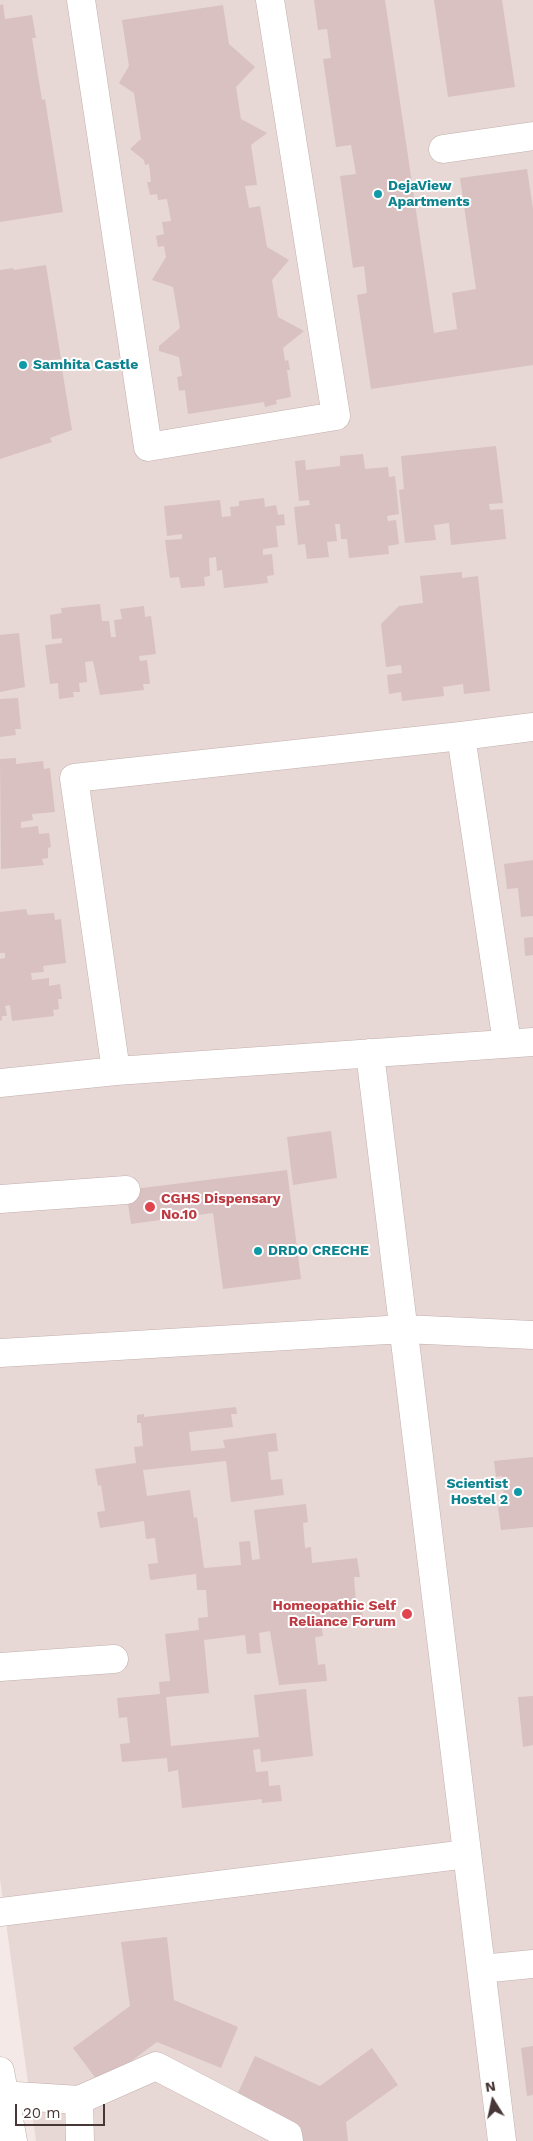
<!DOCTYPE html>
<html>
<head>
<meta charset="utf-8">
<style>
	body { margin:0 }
	#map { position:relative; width:533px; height:2141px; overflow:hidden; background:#f4e9e7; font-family:"Work Sans",sans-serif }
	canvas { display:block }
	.north { position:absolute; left:468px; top:2076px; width:50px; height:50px; -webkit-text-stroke:4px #fff; paint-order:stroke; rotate:350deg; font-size:14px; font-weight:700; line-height:20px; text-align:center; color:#473736 }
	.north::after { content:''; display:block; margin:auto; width:18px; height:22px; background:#473736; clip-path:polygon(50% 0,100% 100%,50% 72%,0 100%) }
	.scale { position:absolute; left:15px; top:2104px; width:90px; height:22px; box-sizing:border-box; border:2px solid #473736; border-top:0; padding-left:6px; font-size:15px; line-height:18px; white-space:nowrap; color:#473736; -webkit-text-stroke:4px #fff; paint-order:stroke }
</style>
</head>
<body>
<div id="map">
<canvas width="533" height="2141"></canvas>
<div class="north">N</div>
<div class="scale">20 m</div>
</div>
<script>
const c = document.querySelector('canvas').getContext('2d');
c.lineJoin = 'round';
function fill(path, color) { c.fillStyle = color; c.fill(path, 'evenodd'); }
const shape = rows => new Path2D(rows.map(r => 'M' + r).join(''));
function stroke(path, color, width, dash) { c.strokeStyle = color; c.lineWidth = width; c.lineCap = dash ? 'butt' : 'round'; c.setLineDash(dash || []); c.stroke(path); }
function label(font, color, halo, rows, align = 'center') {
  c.font = font + ' "Work Sans",sans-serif'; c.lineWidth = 4; c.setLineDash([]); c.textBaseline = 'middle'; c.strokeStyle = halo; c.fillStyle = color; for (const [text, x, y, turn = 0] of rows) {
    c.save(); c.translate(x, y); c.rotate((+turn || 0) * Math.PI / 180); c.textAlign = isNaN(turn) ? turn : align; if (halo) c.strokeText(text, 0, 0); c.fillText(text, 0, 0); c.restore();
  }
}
const residential = shape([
	[0,0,533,0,533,2141,36,2141,0,1879]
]);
const building = shape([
	[314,0,385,0,434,333,457,329,452,293,476,289,460,178,527,169,533,209,533,365,371,389,357,295,367,293,364,266,353,268,340,176,356,174,351,145,336,147,323,59,331,58,327,29,318,30],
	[434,0,502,0,515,87,448,97],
	[3,4,5,19,32,15,36,38,32,38,42,100,45,99,63,212,0,222,0,5],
	[223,5,229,44,255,67,236,87,241,119,267,133,251,145,257,185,245,186,249,208,260,206,267,247,289,260,272,280,278,317,304,331,283,348,285,361,288,360,290,370,287,370,291,397,276,400,277,404,265,407,264,402,188,414,185,390,179,391,177,377,182,376,179,357,159,351,159,346,180,328,173,287,152,280,166,257,164,246,158,247,156,236,164,234,162,222,171,221,167,199,158,200,157,194,150,195,147,182,151,182,149,164,145,165,144,160,130,149,141,139,134,93,119,83,129,66,122,20],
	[46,265,61,359,44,361,46,372,62,369,72,430,50,438,52,442,0,459,0,270,13,268,14,270],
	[496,446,503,503,489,504,490,510,503,509,506,539,451,545,449,523,434,525,436,540,405,543,399,490,404,489,401,456],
	[363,454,365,469,388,467,389,477,395,476,399,514,387,516,388,521,396,520,399,544,388,546,389,554,349,558,347,539,341,539,340,524,335,524,337,541,327,542,329,557,307,559,305,544,298,545,294,507,310,505,309,500,299,501,295,461,305,460,306,470,340,466,340,456],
	[264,498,265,507,276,505,278,515,284,514,285,525,276,526,278,547,263,549,263,555,272,554,274,575,267,576,268,583,224,588,222,570,217,571,216,557,209,558,210,576,204,577,205,586,181,588,179,577,170,578,165,540,182,539,182,534,167,536,164,506,220,500,222,517,231,516,230,507,239,506,239,501],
	[462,572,462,578,478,576,490,691,464,694,463,684,443,687,444,696,402,701,401,692,389,694,387,675,402,673,401,665,386,667,381,624,399,606,423,603,420,576],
	[100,604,102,621,109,621,111,637,116,637,114,620,122,619,120,609,144,606,145,617,151,616,156,654,139,656,140,661,147,660,150,684,143,684,144,690,100,695,93,661,85,662,87,682,79,683,80,692,73,692,74,697,59,699,58,683,50,684,45,645,62,643,62,638,52,639,50,615,62,613,61,608],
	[19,633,25,687,0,692,0,635],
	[18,698,21,729,15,729,16,735,0,737,0,699],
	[16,758,16,764,43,761,44,769,50,768,55,812,32,814,33,820,21,822,21,828,38,826,39,834,49,833,51,847,48,848,48,858,42,859,44,865,1,869,0,759],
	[533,860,533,916,521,917,518,888,507,889,504,864],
	[26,909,28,915,54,913,55,920,61,919,66,963,43,966,44,972,31,973,32,980,49,978,49,986,60,984,62,999,58,999,59,1009,53,1010,54,1016,12,1021,10,1005,5,1006,7,1016,2,1016,2,1020,0,1021,0,959,5,958,5,953,0,953,0,912],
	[533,937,533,955,525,956,524,938],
	[331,1131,337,1178,293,1185,287,1137],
	[287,1170,301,1279,223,1289,213,1213,131,1224,126,1190],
	[236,1407,237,1414,231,1414,233,1427,189,1432,191,1451,225,1448,223,1440,276,1433,278,1451,268,1452,271,1480,282,1479,284,1495,231,1502,226,1461,143,1470,147,1496,190,1490,194,1518,197,1517,204,1568,241,1565,239,1542,250,1541,252,1560,260,1559,254,1510,306,1504,308,1522,303,1523,305,1548,311,1547,312,1563,357,1558,360,1577,354,1577,356,1602,361,1602,363,1618,321,1623,323,1636,315,1637,318,1665,325,1664,327,1681,279,1685,270,1631,259,1633,261,1653,247,1654,245,1635,204,1640,209,1693,166,1697,171,1746,259,1737,254,1695,306,1689,313,1756,261,1762,260,1749,253,1750,256,1772,268,1771,269,1786,280,1785,282,1801,262,1803,262,1799,182,1808,178,1770,168,1772,167,1758,122,1762,120,1744,130,1743,127,1717,119,1718,117,1698,160,1694,159,1682,170,1681,165,1634,199,1630,198,1618,208,1617,206,1590,197,1590,196,1574,150,1580,148,1564,158,1563,155,1538,146,1539,144,1521,100,1528,97,1512,105,1511,101,1485,98,1486,95,1469,136,1463,134,1447,143,1446,141,1423,137,1423,137,1415,144,1414,144,1417],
	[533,1457,533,1527,501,1530,498,1507,505,1506,502,1476,496,1477,494,1461],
	[533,1696,533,1745,523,1747,518,1697],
	[167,1937,174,2000,238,2027,221,2068,157,2042,100,2084,73,2048,130,2006,121,1942],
	[533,2046,533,2095,527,2096,521,2048],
	[372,2048,398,2085,346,2122,348,2141,302,2141,301,2127,236,2097,255,2056,320,2086]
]);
const minor = shape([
	[81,0,148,447,336,416,270,0],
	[443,149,533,136],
	[461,736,533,727],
	[370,1053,502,2141],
	[116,1071,74,778,461,736,507,1043],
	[0,1083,116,1071,533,1042],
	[0,1199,126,1190],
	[0,1353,404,1329,533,1335],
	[0,1667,114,1659],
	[0,1912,467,1854],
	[481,1969,533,1964],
	[0,2071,13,2141],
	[0,2095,79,2100,156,2066,288,2135,289,2141],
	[79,2100,80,2141]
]);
const markers = [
	[378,194,5,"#0f9aa8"],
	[23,365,5,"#0f9aa8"],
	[150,1207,6,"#e0444e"],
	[258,1251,5,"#0f9aa8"],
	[518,1492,5,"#0f9aa8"],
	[407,1614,6,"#e0444e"]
];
const cultureNames = [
	["DejaView",388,186],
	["Apartments",388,202],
	["Samhita Castle",33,365],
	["DRDO CRECHE",268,1251],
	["Scientist",508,1484,"right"],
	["Hostel 2",508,1500,"right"]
];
const healthNames = [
	["CGHS Dispensary",161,1199],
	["No.10",161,1215],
	["Homeopathic Self",396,1606,"right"],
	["Reliance Forum",396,1622,"right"]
];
fill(residential, '#e8d8d5');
fill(building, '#d8c1c0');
stroke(minor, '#c2afad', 29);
stroke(minor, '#fff', 28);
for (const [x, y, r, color] of markers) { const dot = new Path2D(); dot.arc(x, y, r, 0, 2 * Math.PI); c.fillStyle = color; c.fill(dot); stroke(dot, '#fff', 2); }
label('bold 14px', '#0d838f', '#fff', cultureNames, 'left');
label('bold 14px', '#be3a42', '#fff', healthNames, 'left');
</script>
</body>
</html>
